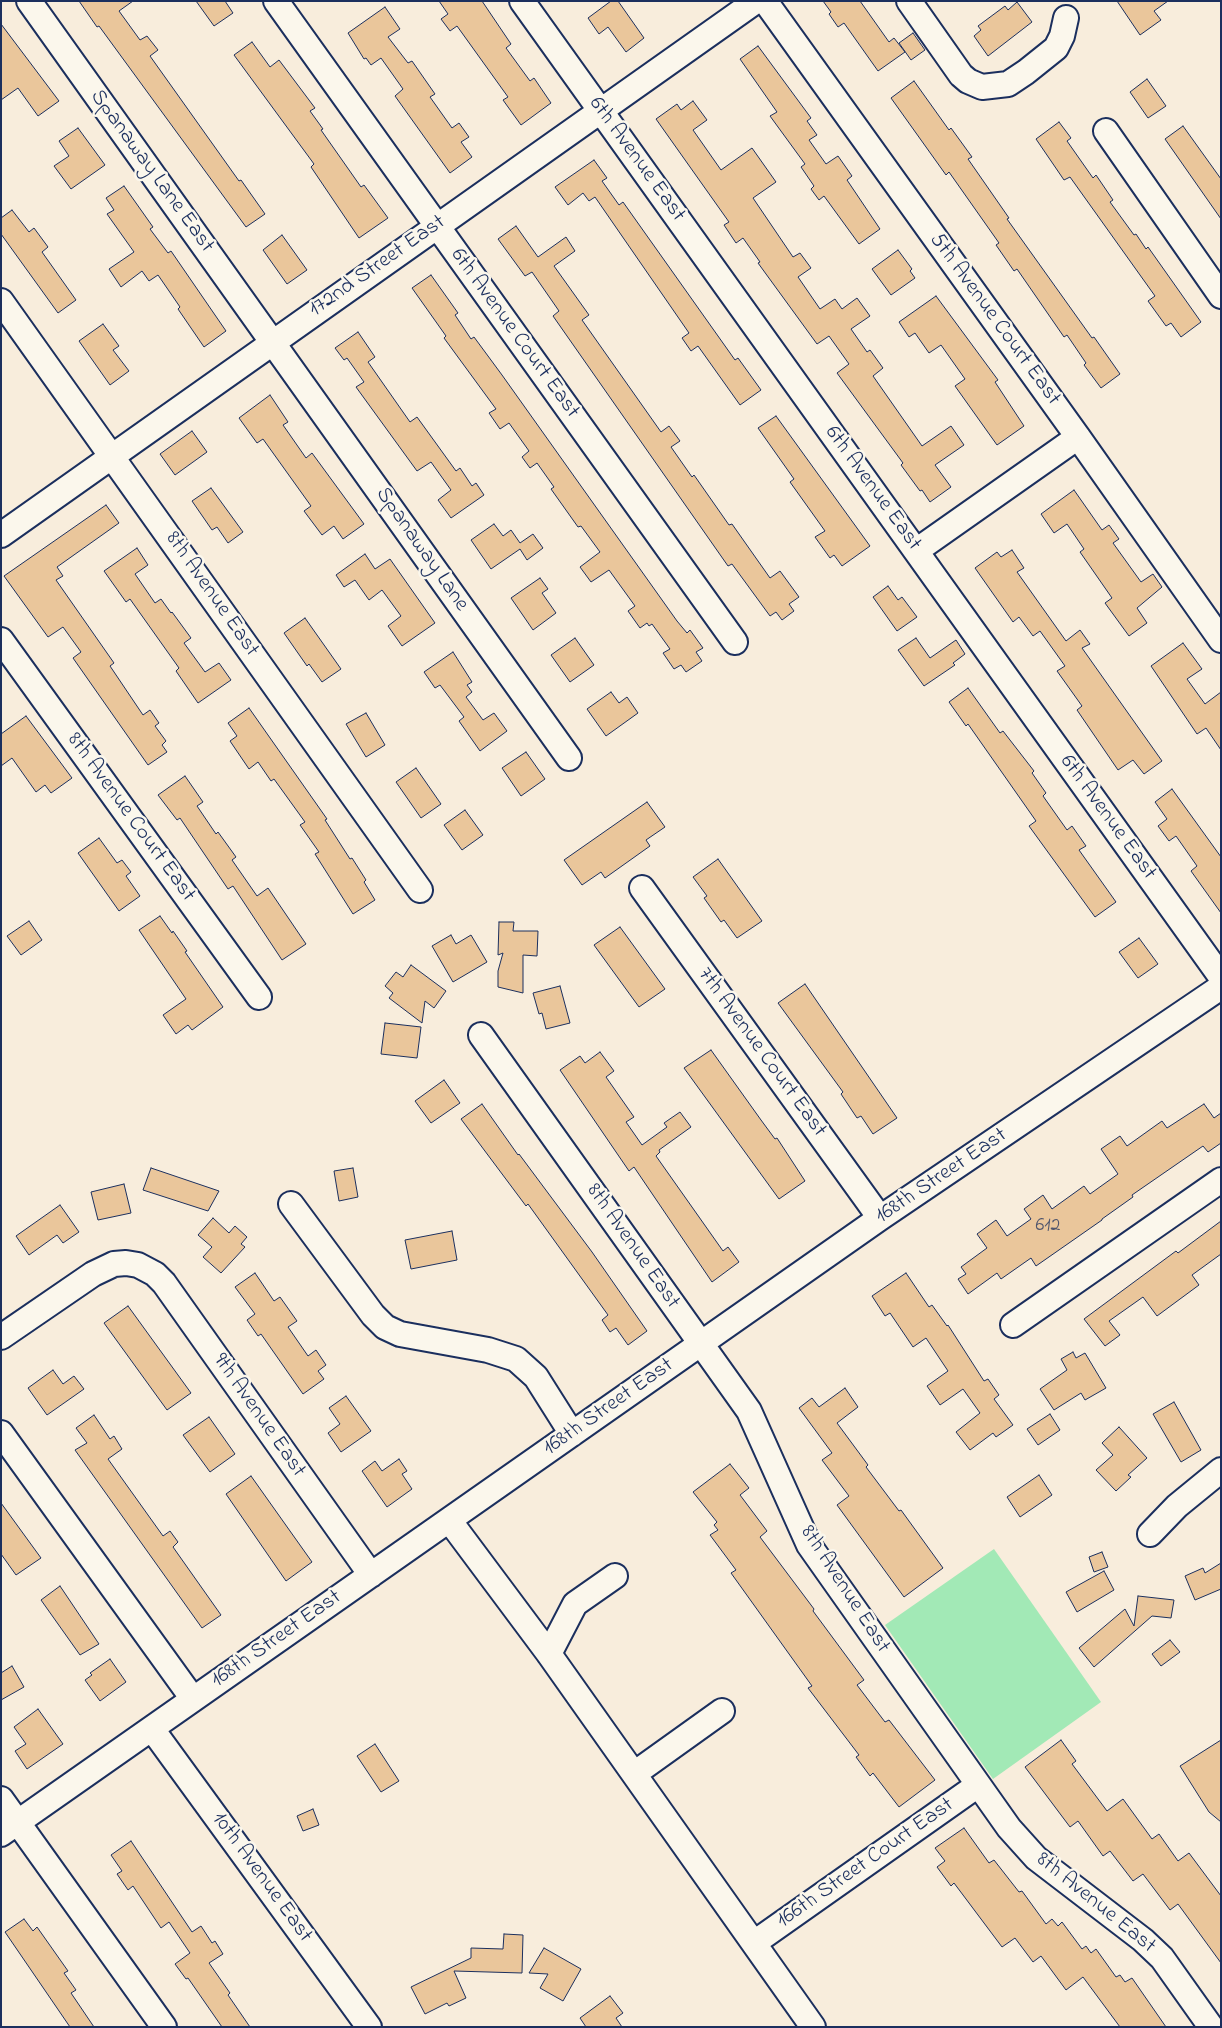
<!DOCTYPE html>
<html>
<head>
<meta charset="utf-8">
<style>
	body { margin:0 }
	#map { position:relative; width:1222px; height:2028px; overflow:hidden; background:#f8eddc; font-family:"Indie Flower",sans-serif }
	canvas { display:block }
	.frame { position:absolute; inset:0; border:2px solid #1b2f5e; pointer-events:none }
</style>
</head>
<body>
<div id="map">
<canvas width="1222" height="2028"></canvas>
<div class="frame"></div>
</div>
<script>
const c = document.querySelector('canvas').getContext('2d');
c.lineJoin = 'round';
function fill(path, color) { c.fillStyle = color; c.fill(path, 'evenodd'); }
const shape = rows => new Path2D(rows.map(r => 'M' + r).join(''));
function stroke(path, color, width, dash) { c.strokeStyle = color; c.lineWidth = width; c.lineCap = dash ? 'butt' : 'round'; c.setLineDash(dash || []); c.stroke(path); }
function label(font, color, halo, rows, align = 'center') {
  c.font = font + ' "Indie Flower",sans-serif'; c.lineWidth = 5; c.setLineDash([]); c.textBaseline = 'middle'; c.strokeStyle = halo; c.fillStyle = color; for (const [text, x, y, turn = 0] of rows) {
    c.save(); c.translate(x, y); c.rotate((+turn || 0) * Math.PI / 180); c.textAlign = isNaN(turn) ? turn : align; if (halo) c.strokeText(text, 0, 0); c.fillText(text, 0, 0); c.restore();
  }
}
const green = shape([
	[994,1549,1101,1702,993,1779,885,1625]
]);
const building = shape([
	[79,1,133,1,119,11,140,40,147,36,158,50,150,56,239,181,241,180,265,214,246,227,99,26,97,27,79,1],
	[196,1,225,1,233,13,214,26,196,1],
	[439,1,482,1,511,44,506,48,530,81,534,78,551,103,521,125,503,100,508,97,457,26,450,31,441,19,448,14,439,1],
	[611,1,618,1,644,38,626,52,608,27,599,34,588,18,611,1],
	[823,1,860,1,889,42,894,38,905,52,878,71,844,23,838,27,829,14,831,12,823,1],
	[1117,1,1168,1,1154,11,1161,20,1140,35,1117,1],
	[1017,2,1032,22,988,56,974,36,981,30,978,26,1005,6,1008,10,1017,2],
	[385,7,400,29,388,37,408,63,412,61,435,94,430,97,452,128,459,123,469,137,461,142,472,157,450,173,395,96,403,89,381,58,371,65,366,58,364,59,348,33,385,7],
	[1,24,59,101,38,116,18,88,1,100,1,24],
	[913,33,925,50,911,60,899,43,913,33],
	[252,42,270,67,279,60,315,108,310,111,323,129,321,130,361,187,364,185,388,218,359,238,311,167,314,164,234,55,252,42],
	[758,46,811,118,807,121,817,135,809,140,826,164,838,156,852,176,847,180,880,229,859,244,824,196,819,200,811,189,814,186,801,167,805,164,770,116,777,112,740,59,758,46],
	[1147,79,1166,106,1148,118,1130,92,1147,79],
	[914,81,949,130,951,128,972,157,968,159,1009,218,1007,219,1092,338,1094,337,1120,374,1101,388,1084,365,1086,363,1067,335,1064,337,1017,269,1014,271,996,245,999,243,949,172,946,175,891,98,914,81],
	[693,101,707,120,693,130,721,170,752,148,776,182,753,198,793,257,800,253,811,268,798,277,820,309,835,299,842,309,857,298,870,316,851,329,867,352,870,350,883,368,873,376,922,446,951,426,964,445,935,465,951,487,930,502,922,490,920,491,901,465,903,463,837,373,849,364,829,336,817,344,758,263,760,262,743,238,736,243,724,225,729,222,656,119,677,104,681,110,693,101],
	[1059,122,1071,138,1067,141,1093,178,1096,175,1113,200,1110,202,1134,235,1136,234,1146,249,1148,247,1201,322,1181,337,1171,323,1166,326,1148,301,1155,296,1070,177,1064,180,1036,139,1059,122],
	[1183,126,1221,179,1221,219,1165,139,1183,126],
	[78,128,105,165,71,189,54,166,69,156,59,141,78,128],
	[594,160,607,178,602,181,619,205,623,202,735,360,738,358,761,390,740,405,698,346,691,351,682,338,689,333,595,197,589,201,583,193,568,205,555,187,594,160],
	[124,186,153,227,150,229,168,253,171,251,226,331,204,347,178,309,180,307,158,275,149,281,142,271,121,287,109,269,134,252,107,214,114,210,106,198,124,186],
	[12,210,29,232,34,228,48,247,42,252,76,300,58,313,1,234,1,218,12,210],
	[516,226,538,257,566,237,575,251,554,266,589,315,582,320,661,432,669,426,680,441,671,447,692,477,694,475,729,525,732,524,770,578,780,571,799,597,789,604,794,611,782,620,776,612,770,616,732,564,728,566,553,316,559,311,532,272,525,276,498,239,516,226],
	[282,235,307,270,287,284,263,250,282,235],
	[898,250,912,269,910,271,915,278,891,295,872,269,898,250],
	[431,275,458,313,455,315,471,339,474,337,502,375,677,621,687,633,690,630,703,648,696,652,702,661,686,672,681,665,674,669,663,653,670,649,652,624,649,626,647,623,640,628,628,611,635,606,609,570,591,582,580,567,600,552,581,526,578,527,551,489,554,487,537,463,530,468,522,457,529,451,509,423,500,429,489,413,496,409,444,338,446,336,412,288,431,275],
	[936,296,998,380,995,382,1024,426,997,445,955,386,965,379,941,345,929,353,915,333,909,337,899,322,936,296],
	[103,324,119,346,113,350,129,371,110,385,79,341,103,324],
	[358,332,375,357,368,362,410,422,417,417,456,471,460,468,472,486,476,483,484,495,451,518,438,500,451,490,431,462,417,471,356,387,364,382,347,358,344,360,335,348,358,332],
	[270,395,288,422,283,425,306,458,312,453,364,524,343,539,334,526,322,535,304,511,311,506,263,439,257,443,239,418,270,395],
	[776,416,870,546,842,566,834,555,830,558,815,537,825,531,790,482,794,479,758,428,776,416],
	[192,431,207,452,175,475,160,454,192,431],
	[211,488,243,532,228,543,217,527,212,530,192,501,211,488],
	[1074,490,1102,530,1109,525,1119,539,1113,543,1141,582,1153,574,1162,587,1137,608,1147,623,1129,636,1105,603,1112,598,1080,552,1084,549,1067,524,1054,533,1041,514,1074,490],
	[106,505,119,523,57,567,63,576,56,580,114,663,110,666,143,715,150,710,159,723,155,726,166,741,162,745,167,752,148,765,73,658,81,652,63,627,48,637,4,576,106,505],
	[494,524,503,536,511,530,520,543,533,534,543,548,527,560,520,549,491,569,471,540,494,524],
	[137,548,148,565,135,574,155,603,161,599,171,613,172,612,191,638,184,643,205,672,219,663,231,680,198,703,176,671,179,668,130,599,126,602,104,571,137,548],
	[1012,550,1024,568,1017,572,1066,641,1080,630,1090,644,1082,648,1162,761,1144,774,1133,760,1118,770,1077,710,1082,706,1057,671,1065,666,1040,631,1033,636,1019,617,1013,622,975,568,997,552,1001,557,1012,550],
	[365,554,375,569,390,559,435,623,402,646,388,626,401,616,382,590,369,600,355,580,344,587,336,575,365,554],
	[540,578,548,589,542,593,556,613,533,630,511,598,540,578],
	[888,586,898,600,902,597,917,617,897,631,873,597,888,586],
	[305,618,341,669,322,682,309,664,307,666,284,633,305,618],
	[575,638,594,665,570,682,551,655,575,638],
	[916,638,930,658,956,640,965,654,953,663,955,665,924,686,898,650,916,638],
	[1183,643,1202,669,1187,679,1205,704,1221,692,1221,750,1206,728,1197,734,1151,666,1183,643],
	[453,652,472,682,467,685,472,692,466,697,483,720,494,713,507,731,480,751,459,721,464,717,440,685,435,688,424,672,453,652],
	[968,688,1000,733,1003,731,1034,771,1032,773,1046,793,1043,796,1067,830,1072,826,1086,846,1079,850,1116,902,1095,917,1029,826,1036,821,968,724,966,726,949,702,968,688],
	[611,692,619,703,627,697,638,713,606,736,587,709,611,692],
	[249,708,327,819,325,820,350,859,352,858,366,880,364,882,375,900,353,914,315,854,319,852,300,825,305,822,274,779,271,781,258,762,249,769,230,741,237,736,228,723,249,708],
	[366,713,385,745,366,757,346,724,366,713],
	[26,716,72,778,51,793,45,785,36,792,12,758,1,766,1,734,26,716],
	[526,752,545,779,521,796,502,768,526,752],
	[416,768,441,804,421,818,396,782,416,768],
	[185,776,203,802,197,806,216,834,218,832,236,857,232,860,257,896,268,888,306,944,282,960,233,886,228,889,180,818,177,820,158,795,185,776],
	[1172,789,1221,857,1221,913,1191,871,1197,866,1176,836,1169,841,1158,826,1167,819,1155,802,1172,789],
	[647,802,665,827,646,840,650,846,605,878,601,872,582,885,564,860,647,802],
	[465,810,483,835,462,850,444,825,465,810],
	[99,838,117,863,122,860,131,872,126,876,140,896,119,911,78,853,99,838],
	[718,859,762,921,737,938,724,920,721,922,704,898,707,896,693,877,718,859],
	[160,916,172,933,173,931,187,951,185,952,223,1007,192,1030,188,1025,176,1034,163,1015,186,999,139,930,160,916],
	[29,921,42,940,21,955,7,936,29,921],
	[499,922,514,922,513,931,538,931,537,956,523,955,523,993,498,987,498,971,503,953,498,955,499,922],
	[620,927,665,989,639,1007,594,945,620,927],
	[451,935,456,944,471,935,487,962,453,982,432,946,451,935],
	[1139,938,1158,964,1138,978,1119,952,1139,938],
	[411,965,446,991,434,1008,425,1001,422,1023,389,998,393,993,385,986,396,972,403,977,411,965],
	[805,984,897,1118,873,1134,861,1116,857,1118,841,1094,843,1092,778,1003,805,984],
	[560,986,570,1023,546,1029,542,1013,539,1014,533,993,560,986],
	[385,1023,421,1027,417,1058,381,1054,385,1023],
	[711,1050,761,1120,775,1139,777,1138,805,1181,779,1199,684,1068,711,1050],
	[600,1052,614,1071,606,1077,634,1117,626,1122,642,1145,667,1127,664,1123,680,1112,691,1127,659,1150,660,1152,656,1156,723,1251,728,1247,739,1262,712,1282,634,1167,629,1171,560,1070,580,1056,585,1063,600,1052],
	[444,1080,460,1103,431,1123,415,1101,444,1080],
	[482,1104,518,1155,519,1154,592,1252,647,1331,628,1345,616,1328,610,1332,602,1320,608,1315,528,1204,526,1206,461,1119,482,1104],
	[1204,1104,1214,1118,1221,1113,1221,1143,1208,1152,1203,1146,1132,1195,1133,1197,1102,1219,1102,1220,1036,1266,1031,1258,1001,1279,997,1273,968,1294,958,1279,966,1274,961,1267,987,1248,977,1234,996,1220,1007,1236,1031,1219,1024,1209,1043,1195,1052,1209,1084,1186,1090,1194,1118,1174,1101,1149,1120,1136,1127,1146,1162,1121,1167,1128,1204,1104],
	[151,1168,219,1191,208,1211,143,1190,151,1168],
	[353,1168,358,1197,339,1201,334,1171,353,1168],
	[124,1184,131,1213,98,1220,91,1192,124,1184],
	[60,1205,79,1232,63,1243,57,1235,29,1255,16,1236,60,1205],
	[213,1218,229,1233,235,1226,247,1237,241,1244,245,1247,221,1273,203,1257,212,1247,198,1235,213,1218],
	[1221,1221,1221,1254,1192,1275,1199,1285,1157,1316,1143,1297,1109,1321,1120,1335,1105,1346,1084,1319,1176,1251,1178,1253,1221,1221],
	[452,1231,457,1260,411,1269,405,1240,452,1231],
	[255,1273,274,1301,280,1297,297,1321,288,1327,308,1356,316,1350,326,1365,318,1371,324,1379,303,1394,261,1334,258,1336,247,1320,255,1314,235,1287,255,1273],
	[906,1273,929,1307,932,1305,947,1326,948,1325,984,1381,988,1379,999,1395,994,1399,1013,1425,996,1437,993,1433,970,1450,956,1432,980,1413,963,1389,940,1405,927,1386,948,1371,926,1338,913,1347,890,1313,885,1316,872,1296,906,1273],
	[128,1306,191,1393,167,1410,104,1323,128,1306],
	[1073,1352,1076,1358,1085,1353,1106,1388,1085,1400,1081,1393,1054,1410,1040,1389,1067,1370,1061,1359,1073,1352],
	[53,1370,63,1384,74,1376,84,1389,47,1415,28,1388,53,1370],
	[845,1388,858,1407,837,1423,868,1465,866,1467,899,1511,901,1510,943,1568,904,1597,837,1505,849,1496,822,1460,832,1453,799,1408,812,1398,819,1407,845,1388],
	[346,1396,371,1431,341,1452,328,1433,340,1424,329,1408,346,1396],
	[1174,1402,1201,1450,1181,1462,1153,1414,1174,1402],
	[1050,1414,1060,1430,1038,1445,1027,1429,1050,1414],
	[94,1415,110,1439,114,1436,122,1449,108,1459,163,1536,170,1531,178,1542,173,1547,221,1615,202,1628,75,1450,87,1443,76,1428,94,1415],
	[209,1417,235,1454,210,1472,183,1435,209,1417],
	[1119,1427,1147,1458,1128,1475,1131,1477,1116,1491,1096,1470,1113,1455,1102,1443,1119,1427],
	[399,1459,407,1471,402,1474,412,1489,387,1507,362,1471,375,1461,382,1471,399,1459],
	[730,1464,749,1488,740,1495,767,1531,760,1537,814,1609,813,1611,864,1680,857,1685,885,1722,889,1720,935,1780,899,1807,873,1773,870,1776,856,1757,859,1755,808,1688,812,1686,731,1573,736,1570,710,1535,718,1530,714,1525,717,1522,693,1492,730,1464],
	[1039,1475,1052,1495,1020,1517,1007,1497,1039,1475],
	[251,1476,312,1562,286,1581,226,1494,251,1476],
	[1,1503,41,1558,16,1575,1,1554,1,1503],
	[1102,1552,1108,1567,1094,1572,1089,1557,1102,1552],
	[1221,1563,1221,1589,1195,1600,1185,1576,1203,1568,1205,1573,1221,1563],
	[1104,1571,1114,1590,1077,1612,1066,1592,1104,1571],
	[60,1586,99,1644,80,1655,41,1600,60,1586],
	[1138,1596,1174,1600,1171,1618,1152,1616,1094,1667,1079,1648,1125,1609,1134,1626,1138,1596],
	[1170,1640,1180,1652,1161,1666,1152,1654,1170,1640],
	[110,1659,126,1682,100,1701,85,1680,92,1675,90,1673,110,1659],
	[12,1666,24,1687,1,1700,1,1673,12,1666],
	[38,1709,63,1744,27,1769,15,1751,26,1744,14,1727,38,1709],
	[1061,1740,1076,1761,1072,1764,1107,1811,1123,1799,1152,1839,1159,1834,1178,1861,1189,1853,1221,1896,1221,1963,1178,1904,1170,1910,1143,1874,1133,1881,1110,1851,1103,1856,1078,1821,1070,1827,1025,1767,1061,1740],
	[1221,1740,1221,1822,1209,1812,1180,1766,1221,1740],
	[375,1744,399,1781,381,1792,357,1756,375,1744],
	[313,1809,319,1825,303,1831,297,1816,313,1809],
	[964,1828,989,1863,994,1860,1019,1892,1022,1891,1046,1924,1052,1919,1058,1926,1062,1922,1082,1949,1086,1946,1091,1953,1096,1949,1116,1977,1120,1975,1125,1982,1132,1978,1166,2027,1120,2027,1083,1977,1066,1990,1041,1956,1033,1962,1015,1938,1002,1947,954,1883,951,1886,937,1867,945,1861,935,1848,964,1828],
	[131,1841,192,1932,201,1926,212,1943,215,1941,223,1954,209,1963,230,1993,228,1995,250,2027,222,2027,188,1978,186,1979,175,1964,190,1953,169,1922,161,1928,133,1886,128,1890,117,1874,122,1871,111,1855,131,1841],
	[24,1919,33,1931,37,1927,68,1971,64,1973,76,1990,71,1993,94,2027,70,2027,5,1932,24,1919],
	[504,1934,523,1935,522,1973,454,1971,466,1998,449,2006,447,2003,425,2014,411,1987,471,1958,471,1948,503,1949,504,1934],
	[544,1948,581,1969,563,2001,540,1988,548,1974,529,1973,544,1948],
	[610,1996,623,2013,616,2018,622,2027,586,2027,580,2018,610,1996]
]);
const minor = shape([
	[29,1,569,758],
	[276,1,735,642],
	[522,1,1221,977],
	[765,1,1078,437,1221,640],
	[909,1,961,75,968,81,982,87,1008,84,1026,72,1056,48,1062,36,1066,18],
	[1106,131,1221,296],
	[1,301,420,890],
	[1,535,756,1],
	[916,551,1078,437],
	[1,640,259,997],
	[642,888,880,1218],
	[481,1035,749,1411,809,1545,1009,1828,1036,1858,1143,1940,1162,1958,1211,2027],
	[291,1204,373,1315,385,1327,400,1334,488,1350,516,1359,536,1377,572,1434],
	[1013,1325,1221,1180],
	[1,1337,93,1274,114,1264,126,1263,138,1265,155,1274,164,1283,371,1575],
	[1,1433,193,1699],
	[449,1520,549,1654,813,2027],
	[1150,1534,1177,1506,1221,1470],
	[549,1654,575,1604,615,1576],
	[152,1729,369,2027],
	[634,1774,722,1711],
	[1,1799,164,2027],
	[1,1834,880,1218,1221,987],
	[754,1943,978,1785]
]);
const numberNames = [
	["612",1048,1227]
];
const streetNames = [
	["6th Avenue East",636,160,54],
	["Spanaway Lane East",151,172,54],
	["172nd Street East",378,267,-35],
	["5th Avenue Court East",994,320,54],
	["6th Avenue Court East",514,334,54],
	["6th Avenue East",872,489,54],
	["Spanaway Lane",421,550,55],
	["8th Avenue East",211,595,55],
	["8th Avenue Court East",130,818,54],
	["6th Avenue East",1107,818,54],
	["7th Avenue Court East",761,1053,54],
	["168th Street East",942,1177,-34],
	["8th Avenue East",632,1247,55],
	["168th Street East",609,1408,-35],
	["9th Avenue East",258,1416,55],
	["8th Avenue East",844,1590,57],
	["168th Street East",277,1640,-35],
	["166th Street Court East",866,1864,-35],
	["10th Avenue East",261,1878,54],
	["8th Avenue East",1095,1904,39]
];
fill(green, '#a2e9b6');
fill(building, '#eac69b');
stroke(building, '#1b2f5e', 1);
stroke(minor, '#1b2f5e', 28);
stroke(minor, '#fbf7ec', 24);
label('20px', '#4f556d', null, numberNames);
label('22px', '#1b2f5e', '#fbf7ec', streetNames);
</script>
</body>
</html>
